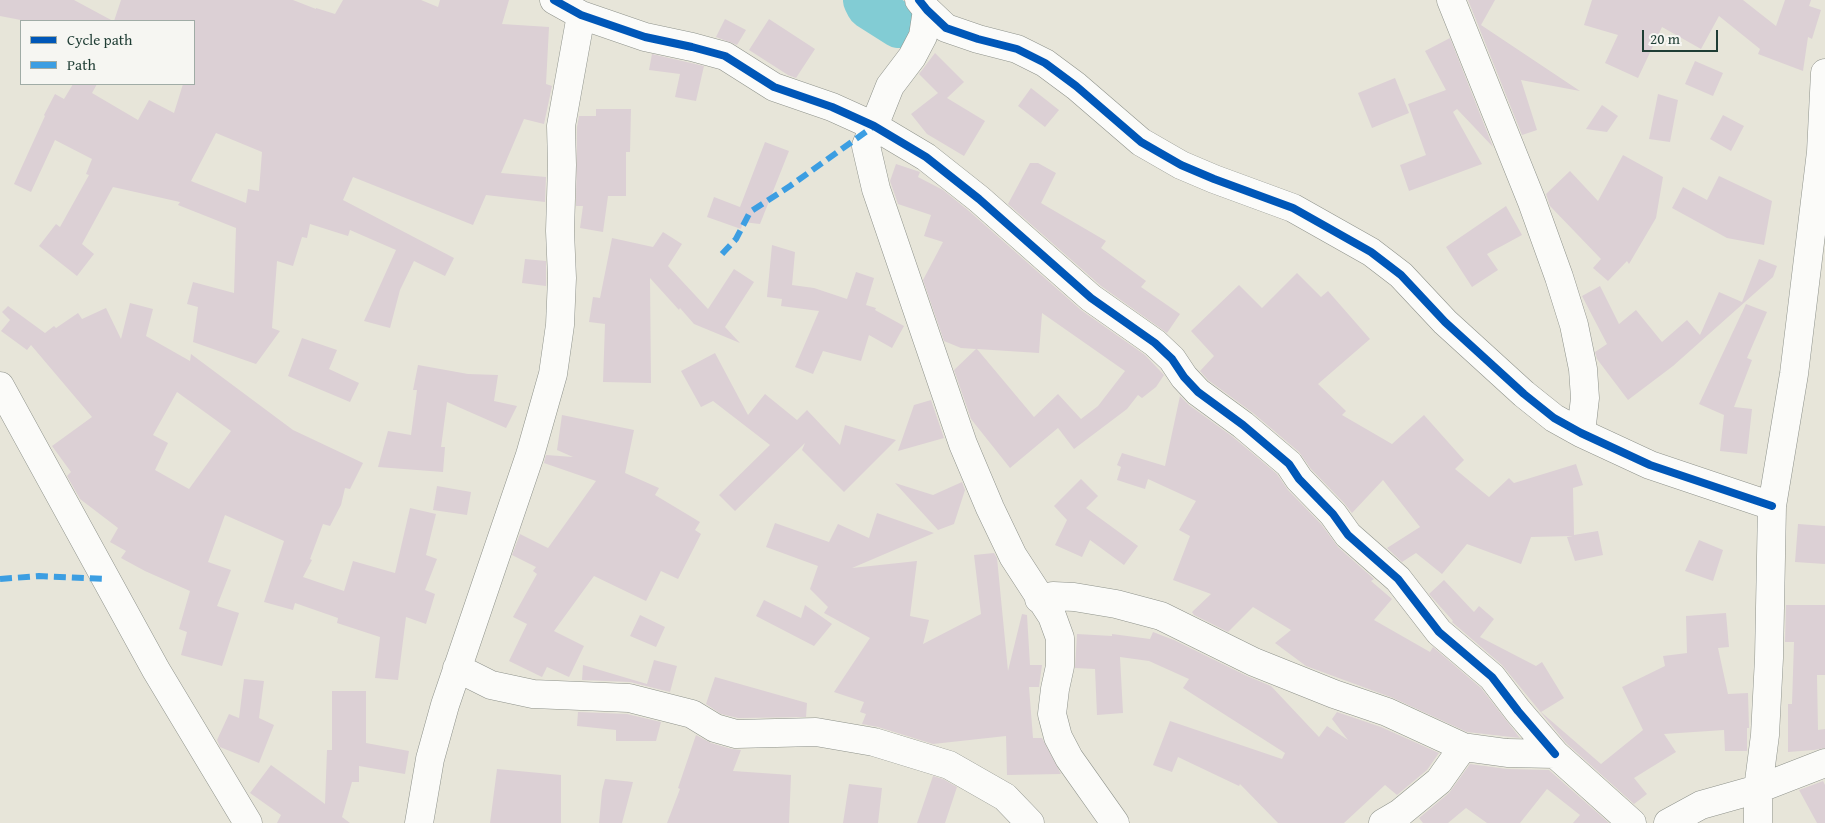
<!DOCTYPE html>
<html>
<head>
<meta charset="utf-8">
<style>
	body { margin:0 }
	#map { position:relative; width:1825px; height:823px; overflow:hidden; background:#e7e5d9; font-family:"Gentium Book Plus",serif }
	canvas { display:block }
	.legend { position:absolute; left:20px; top:20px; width:175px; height:65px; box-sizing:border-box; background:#f6f6f2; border:1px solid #a0aca6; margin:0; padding:6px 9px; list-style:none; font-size:15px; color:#1f3d34 }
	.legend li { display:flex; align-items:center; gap:10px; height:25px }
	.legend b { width:25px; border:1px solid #a0aca6 }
	.scale { position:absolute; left:1642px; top:30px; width:76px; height:22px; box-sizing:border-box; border:2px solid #1f3d34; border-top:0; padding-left:6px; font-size:15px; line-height:18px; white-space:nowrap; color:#1f3d34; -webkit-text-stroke:4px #f6f6f2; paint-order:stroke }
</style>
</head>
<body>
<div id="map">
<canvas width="1825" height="823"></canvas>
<ul class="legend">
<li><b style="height:6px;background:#0057b8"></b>Cycle path</li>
<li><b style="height:6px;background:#3c9ee2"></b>Path</li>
</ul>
<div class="scale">20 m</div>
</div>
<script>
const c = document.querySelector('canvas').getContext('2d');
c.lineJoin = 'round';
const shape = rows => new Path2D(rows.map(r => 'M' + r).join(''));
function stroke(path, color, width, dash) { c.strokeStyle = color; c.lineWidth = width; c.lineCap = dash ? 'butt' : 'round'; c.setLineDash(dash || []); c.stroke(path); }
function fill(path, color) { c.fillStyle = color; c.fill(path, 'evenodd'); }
const river = shape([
	[866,0,869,6,899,25]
]);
const building = shape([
	[0,0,74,0,113,21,26,21,0,16],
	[121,0,293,0,316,9,316,8,335,14,343,0,421,0,438,7,440,0,509,0,502,24,549,27,546,84,552,86,544,124,524,119,501,173,546,177,545,202,486,195,473,225,353,177,343,200,454,258,445,276,414,261,400,290,390,328,364,321,396,250,350,230,348,236,310,224,307,238,302,237,293,266,277,261,272,328,280,331,256,364,193,342,198,307,187,304,193,282,234,293,236,228,178,205,180,202,113,187,82,244,94,254,77,276,39,246,56,224,60,227,89,175,86,174,92,159,55,140,31,192,14,184,45,116,44,115,55,94,64,99,73,84,97,84,92,93,138,120,149,100,174,113,183,84,194,84,194,21,114,21],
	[216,133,262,152,259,191,248,189,246,203,191,181],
	[1468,0,1495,0,1481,25,1580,91,1521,80,1537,130,1522,135],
	[1592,0,1743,0,1776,26,1785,0,1811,0,1809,6,1821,10,1812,39,1808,37,1803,71,1758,54,1760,49,1719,16,1701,49,1662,27,1638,78,1605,63,1618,35,1584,25],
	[725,19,746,30,737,45,716,37],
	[769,19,815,49,796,78,788,75,749,50],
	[1450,38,1493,147,1457,109,1453,112,1482,164,1409,191,1400,165,1426,155,1408,104,1446,90,1425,51],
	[935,53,964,82,947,98,985,121,964,156,927,134,911,114,938,93,919,74],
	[652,54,704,66,696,101,675,97,680,74,649,70],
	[1695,61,1723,73,1713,96,1685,84],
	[1395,78,1409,113,1372,128,1358,93],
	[1031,88,1059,110,1045,127,1018,106],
	[1658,94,1678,100,1670,142,1649,139],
	[1602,105,1618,116,1607,132,1586,129],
	[596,109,631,109,630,152,626,152,626,196,608,196,603,232,580,228,583,206,576,206,577,127,579,116,596,116],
	[1723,115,1744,126,1731,151,1710,139],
	[765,142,789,151,760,224,743,222,741,229,707,217,714,197,740,207],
	[1623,155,1663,177,1656,218,1629,264,1627,261,1608,281,1593,268,1601,259,1550,206,1546,194,1570,171,1598,201],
	[1030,163,1038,163,1056,173,1041,203,1106,241,1101,248,1146,281,1141,287,1180,314,1167,333,1101,286,1008,204],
	[896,164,920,172,918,177,943,190,969,211,1081,310,1145,355,1164,375,1156,387,1142,398,1138,395,1127,409,1074,449,1058,428,1010,468,971,419,954,370,976,349,961,348,944,341,923,280,943,242,924,236,931,215,898,204,890,181],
	[1042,313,1125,371,1098,406,1081,419,1058,394,1034,417,977,349,1039,353],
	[1719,176,1772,201,1764,245,1727,238,1672,208,1683,187,1707,200],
	[1506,206,1522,235,1487,254,1498,270,1472,287,1446,247],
	[663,232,682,244,668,266,708,309,734,269,754,282,725,327,740,343,694,324,680,308,679,310,650,278,651,383,603,382,605,324,589,322,593,297,600,298,612,238,653,247],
	[772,245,795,252,792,285,814,288,847,299,856,272,874,278,866,305,876,308,875,310,904,326,892,348,869,335,861,361,823,351,813,374,795,367,819,311,781,306,782,299,767,297],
	[525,259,546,261,546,286,522,283],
	[1759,259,1777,266,1773,277,1673,366,1628,400,1597,359,1595,352,1607,344,1582,296,1600,286,1619,324,1636,310,1662,342,1687,320,1700,335,1719,292,1742,302],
	[1297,273,1321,297,1328,291,1370,339,1318,384,1346,411,1342,415,1392,444,1424,415,1464,460,1455,469,1489,497,1509,478,1514,483,1576,464,1583,485,1573,488,1574,535,1598,531,1603,555,1575,561,1567,537,1573,536,1531,537,1521,564,1467,544,1442,574,1416,553,1402,562,1387,548,1420,527,1383,480,1352,513,1344,503,1311,469,1299,452,1253,413,1208,380,1200,371,1214,356,1191,331,1239,285,1262,308],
	[130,303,153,309,146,336,190,361,191,354,293,430,363,463,350,489,345,488,341,505,330,526,323,524,310,559,312,560,303,577,344,591,353,561,395,573,410,508,436,514,426,555,437,559,425,590,435,594,426,624,406,617,398,680,375,678,380,637,337,623,338,618,295,603,293,610,264,602,284,541,225,515,208,562,231,570,217,606,239,613,222,666,181,655,187,632,179,629,190,591,145,571,121,558,126,551,110,542,118,528,80,499,67,476,71,472,52,446,92,417,31,345,27,350,1,331,10,320,2,312,8,306,45,333,54,326,56,328,78,313,82,319,106,308,121,339],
	[177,392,231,431,189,489,155,470,168,443,153,435],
	[1746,304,1767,312,1747,358,1752,360,1734,407,1752,409,1747,454,1720,451,1724,415,1699,404],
	[302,338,337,350,329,369,359,383,350,402,288,376],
	[715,353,748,415,765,394,797,420,807,410,840,445,845,425,896,440,844,492,802,450,805,443,735,511,719,495,770,445,713,401,701,407,681,371],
	[418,365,468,374,498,375,494,401,517,406,506,428,447,402,441,447,445,447,443,472,378,467,388,431,411,435,417,390,413,390],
	[1180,396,1189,405,1233,437,1277,474,1288,490,1321,524,1338,547,1374,579,1371,581,1392,599,1374,620,1430,652,1433,647,1481,688,1520,738,1467,732,1393,698,1306,666,1275,643,1291,630,1253,607,1228,632,1194,615,1192,612,1211,594,1173,580,1190,536,1179,530,1196,501,1148,479,1145,489,1117,480,1121,467,1117,465,1122,453,1165,466],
	[931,400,944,438,898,451,914,405],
	[562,415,634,430,625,473,659,488,655,495,700,522,695,530,701,534,678,579,661,571,646,601,594,576,554,631,584,646,569,677,547,667,542,677,509,661,527,624,513,617,537,574,533,571,536,567,512,555,520,534,548,548,596,481,544,463,546,455,573,457,557,450],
	[1081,479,1098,496,1086,508,1138,546,1124,565,1090,540,1082,557,1055,545,1067,520,1054,506],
	[962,482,965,490,954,524,938,530,895,483,933,495],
	[437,486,471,492,467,515,433,510],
	[877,513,934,533,852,568,917,561,910,616,929,620,923,644,981,614,974,555,994,553,997,558,1008,671,1022,614,1027,615,1030,665,1042,665,1039,687,1029,687,1033,738,1042,738,1061,774,1007,775,1006,736,933,744,878,727,862,724,866,714,860,712,864,702,834,692,870,638,824,613,828,607,810,589,818,566,766,547,775,523,829,542,838,524,869,538],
	[1798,524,1825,526,1825,564,1795,562],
	[1699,540,1723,550,1713,581,1685,571],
	[1444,580,1474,612,1479,606,1494,619,1480,637,1536,666,1542,662,1564,698,1541,712,1601,764,1643,730,1622,687,1665,666,1663,656,1687,653,1686,616,1726,613,1729,647,1718,648,1728,694,1748,693,1749,728,1747,728,1747,751,1725,751,1724,730,1664,734,1676,752,1634,778,1647,794,1634,804,1566,743,1502,665,1452,622,1453,621,1429,594],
	[764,600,801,618,805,605,832,624,814,646,756,616],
	[1786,605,1825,605,1825,675,1817,675,1818,730,1825,729,1825,748,1814,750,1788,752,1788,704,1792,704,1794,642,1785,642],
	[640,615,665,627,656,647,630,636],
	[1153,632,1174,640,1247,676,1271,686,1319,737,1327,726,1348,740,1332,719,1337,712,1381,727,1439,753,1427,770,1397,795,1385,785,1344,823,1278,823,1240,784,1239,786,1178,757,1172,772,1153,765,1170,721,1282,759,1285,753,1183,688,1189,679,1149,661,1120,657,1123,713,1097,715,1095,669,1075,668,1077,634,1112,636,1112,634,1150,639],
	[654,660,677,666,670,692,630,682,582,680,583,665,647,684],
	[715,677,807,703,806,717,738,718,721,714,706,704],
	[244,679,264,681,259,718,274,725,259,763,220,747,217,740,229,714,239,718],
	[332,691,366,691,366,743,409,751,405,774,359,766,359,782,352,782,342,817,350,823,277,823,281,815,250,793,271,765,325,804,327,750,332,750],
	[578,712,627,714,661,722,656,741,616,741,616,730,577,726],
	[696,735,711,743,732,749,741,750,733,771,791,775,789,823,667,823,680,789,678,788],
	[1470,764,1507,769,1549,770,1609,823,1573,823,1580,815,1547,789,1520,823,1487,823,1466,808,1448,823,1423,823,1419,818,1449,793],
	[497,769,561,775,561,823,490,823],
	[933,776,943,779,957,787,945,823,917,823],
	[605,779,633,782,622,823,599,823,602,791],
	[1823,781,1825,785,1825,823,1817,823,1799,790],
	[849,784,882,788,878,823,843,823]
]);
const minor = shape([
	[554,0,581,15,645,37,692,47,725,56,774,87,832,107,874,126,926,157,979,199,1091,298,1155,343,1172,359,1184,377,1198,392,1243,425,1289,464,1299,479,1333,514,1348,535,1398,579,1439,632,1492,677,1518,711,1555,754],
	[919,0,927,10,946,28,978,39,1017,49,1045,63,1076,86,1141,142,1181,165,1214,179,1293,208,1371,252,1401,275,1445,322,1524,394,1554,418,1581,433,1650,465,1772,506],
	[1451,0,1532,202,1559,277,1574,325,1583,369,1585,398,1581,433],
	[927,10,923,36,912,57,890,86,866,146,876,189,963,444,990,508,1013,556,1052,616,1060,638,1060,666,1055,689,1052,714,1058,737,1069,758,1115,823],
	[0,386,156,670,248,823],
	[1039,599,1053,596,1074,597,1116,604,1161,616,1254,662,1334,694,1387,712,1463,747,1507,753,1555,754,1632,823],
	[457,668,491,685,533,694,629,698,692,714,715,728,736,734,816,732,874,742,949,765,1005,797,1030,823],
	[419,823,430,759,445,705,530,455,553,374,560,325,562,278,560,231,562,165,561,126,581,15],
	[1383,823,1400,813,1439,781,1463,747],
	[1668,823,1701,805,1758,789,1825,763],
	[1758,823,1758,789,1765,735,1769,658,1772,506,1794,374,1821,152,1825,73]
]);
const quiet = shape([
	[722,254,736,239,750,212,790,186,874,126],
	[0,579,39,576,106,579]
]);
const cycleway = shape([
	[554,0,581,15,645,37,692,47,725,56,774,87,832,107,874,126,926,157,979,199,1091,298,1155,343,1172,359,1184,377,1198,392,1243,425,1289,464,1299,479,1333,514,1348,535,1398,579,1439,632,1492,677,1518,711,1555,754],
	[919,0,927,10,946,28,978,39,1017,49,1045,63,1076,86,1141,142,1181,165,1214,179,1293,208,1371,252,1401,275,1445,322,1524,394,1554,418,1581,433,1650,465,1772,506]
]);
stroke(river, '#82ccd4', 46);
fill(building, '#dcd0d5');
stroke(minor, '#8e928b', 29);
stroke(minor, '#fbfbf9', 28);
stroke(quiet, '#3c9ee2', 6, [12, 6]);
stroke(cycleway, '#0057b8', 8);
</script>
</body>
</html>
